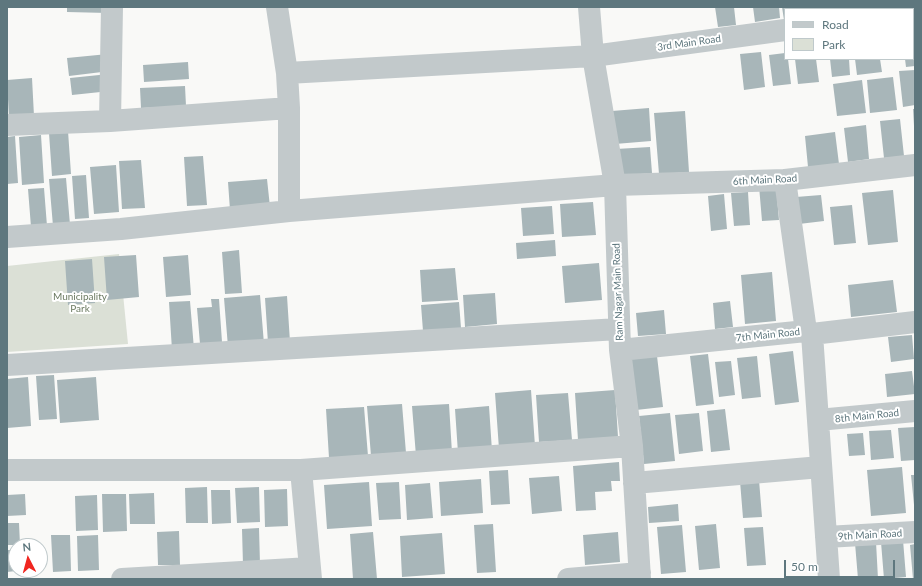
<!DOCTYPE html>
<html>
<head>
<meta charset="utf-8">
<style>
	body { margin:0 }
	#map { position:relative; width:922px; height:586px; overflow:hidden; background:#f9f9f7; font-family:Lato,sans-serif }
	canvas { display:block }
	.frame { position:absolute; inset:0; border:8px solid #5e777e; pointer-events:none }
	.legend { position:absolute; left:784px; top:8px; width:130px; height:52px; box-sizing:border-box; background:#fff; border:1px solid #bfc9cb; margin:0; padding:5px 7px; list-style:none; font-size:12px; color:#5e777e }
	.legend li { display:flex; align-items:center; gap:8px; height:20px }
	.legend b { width:20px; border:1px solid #bfc9cb }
	.north { position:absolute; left:8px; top:538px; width:40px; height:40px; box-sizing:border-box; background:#fff; border:1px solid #bfc9cb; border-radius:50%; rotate:354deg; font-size:11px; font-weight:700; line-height:16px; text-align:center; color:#5e777e }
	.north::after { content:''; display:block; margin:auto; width:14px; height:18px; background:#f02620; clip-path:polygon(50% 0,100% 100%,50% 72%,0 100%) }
	.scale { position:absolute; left:784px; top:560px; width:111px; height:18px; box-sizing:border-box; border:2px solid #5e777e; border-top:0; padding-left:5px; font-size:12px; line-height:14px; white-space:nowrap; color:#5e777e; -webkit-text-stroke:3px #fff; paint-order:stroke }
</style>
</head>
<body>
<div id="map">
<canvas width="922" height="586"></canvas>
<div class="frame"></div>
<ul class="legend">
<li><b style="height:5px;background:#c2c9cb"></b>Road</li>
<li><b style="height:11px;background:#dbe0d6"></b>Park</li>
</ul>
<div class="north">N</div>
<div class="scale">50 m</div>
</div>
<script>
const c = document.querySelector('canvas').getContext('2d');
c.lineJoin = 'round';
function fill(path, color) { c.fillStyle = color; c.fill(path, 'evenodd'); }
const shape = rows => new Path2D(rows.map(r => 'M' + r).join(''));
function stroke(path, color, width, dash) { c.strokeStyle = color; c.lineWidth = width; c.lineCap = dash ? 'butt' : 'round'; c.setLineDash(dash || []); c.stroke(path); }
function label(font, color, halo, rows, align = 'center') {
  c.font = font + ' Lato,sans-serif'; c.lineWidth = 4; c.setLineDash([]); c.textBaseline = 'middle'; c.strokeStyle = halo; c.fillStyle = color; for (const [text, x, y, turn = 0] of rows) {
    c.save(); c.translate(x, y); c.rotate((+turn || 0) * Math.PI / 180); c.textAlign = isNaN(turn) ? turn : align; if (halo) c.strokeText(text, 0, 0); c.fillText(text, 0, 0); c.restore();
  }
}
const green = shape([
	[119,254,128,344,7,352,7,266]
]);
const building = shape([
	[67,7,108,7,108,13,67,12],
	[715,7,734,7,736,25,718,27],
	[753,7,779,7,780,18,755,22],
	[782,7,802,7,802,9,785,9,784,20],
	[805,7,824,7,824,9,805,9],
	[830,7,852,7,852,9,830,9],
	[857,7,868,7,868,8,857,9],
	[915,37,915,66,906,67,905,59,913,59,913,38],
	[761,52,765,87,744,90,740,54],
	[785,53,785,59,788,59,791,84,773,86,769,55],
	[108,54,110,71,69,76,67,58],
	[795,59,816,59,819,82,798,84],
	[830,59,849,59,850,75,832,77],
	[855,59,880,59,882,72,857,75],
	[188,62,189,79,144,82,143,65],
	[915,70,915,105,903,107,899,71],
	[109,74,110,91,72,95,70,78],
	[893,77,897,110,870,113,867,80],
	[32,78,34,116,9,118,7,80],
	[862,80,866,113,837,116,833,84],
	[185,86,186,106,141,108,140,88],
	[649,108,651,141,615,144,612,111],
	[913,109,915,109,915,126,914,126],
	[685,111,689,172,659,174,654,113],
	[900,119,904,156,884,158,880,121],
	[866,125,869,159,848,162,844,128],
	[68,131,71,174,52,176,49,133],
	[835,132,839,164,808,167,805,136],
	[41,135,44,183,22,185,19,137],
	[15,136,18,183,7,184,7,137],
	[650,147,652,173,618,176,616,149],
	[203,156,207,205,187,206,184,157],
	[141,160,145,208,122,209,119,161],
	[116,165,119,212,94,214,90,167],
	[86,175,89,218,75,219,72,176],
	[66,178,70,225,53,226,49,179],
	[267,179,270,207,230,210,228,182],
	[776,185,779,220,762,221,759,186],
	[44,188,47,226,31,227,28,189],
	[893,190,898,242,868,245,862,193],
	[748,192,750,225,734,226,731,193],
	[724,194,727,229,711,231,708,196],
	[821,195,824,221,799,224,796,197],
	[593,202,596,235,562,237,560,204],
	[852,205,856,243,834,245,830,207],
	[552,206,554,234,523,236,521,208],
	[555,240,556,256,517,259,516,243],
	[239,250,242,293,225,294,222,252],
	[136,255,139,297,107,300,104,257],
	[188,255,191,295,166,297,163,257],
	[92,259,95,303,68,305,65,261],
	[599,263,602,300,565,303,562,266],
	[455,268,458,300,422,302,420,270],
	[772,272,776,321,745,324,741,275],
	[893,280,897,312,851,317,848,285],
	[495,293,497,324,465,327,463,295],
	[260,295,264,344,228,347,224,298],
	[287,296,290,342,268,343,265,298],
	[211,299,219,299,222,342,200,344,197,308,212,307],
	[190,301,194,349,172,350,169,302],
	[730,301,733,327,715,329,713,303],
	[459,302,461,328,423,331,421,305],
	[664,310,666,334,638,336,636,313],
	[912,335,914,359,891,362,888,337],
	[793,351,799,402,775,405,769,354],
	[708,354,714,404,696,406,690,356],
	[657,356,663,407,636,410,630,359],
	[757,356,761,397,742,399,737,358],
	[731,361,735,395,719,397,715,362],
	[912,371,915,394,887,397,885,374],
	[54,375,57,419,39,420,36,376],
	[28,377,31,426,7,428,7,379],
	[96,377,99,420,60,423,57,380],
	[531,390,535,446,499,449,495,393],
	[615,390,618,437,578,440,575,393],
	[568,393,572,440,539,442,536,395],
	[402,404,406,453,371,456,367,406],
	[449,404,452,453,416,456,412,406],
	[489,406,492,451,458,453,455,409],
	[364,407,368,456,329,458,326,409],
	[725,409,730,450,711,452,707,411],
	[670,413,675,461,644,464,639,416],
	[699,413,703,451,679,454,675,415],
	[915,427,915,460,901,461,898,428],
	[891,430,894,458,871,460,869,431],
	[863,433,865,455,849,456,847,434],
	[619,462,620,481,611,481,612,491,595,492,596,510,576,511,573,466],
	[902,467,906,513,871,516,867,470],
	[508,470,510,504,491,505,489,471],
	[911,475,915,475,915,505,914,505],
	[559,476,562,511,532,514,529,478],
	[481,479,483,513,441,516,439,482],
	[759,480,762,517,743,518,740,481],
	[369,482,372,526,327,529,324,485],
	[399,482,401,519,379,520,376,483],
	[430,483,433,518,407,520,405,485],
	[207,487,208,523,186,523,185,488],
	[259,487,260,522,237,523,235,488],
	[287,489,288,526,265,527,264,490],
	[211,490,230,490,231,523,212,524],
	[154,493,155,524,130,524,129,494],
	[25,494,26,515,7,516,7,495],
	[102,494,126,494,127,531,103,532],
	[97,495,98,530,76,531,75,496],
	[678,504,679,521,649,523,648,507],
	[7,523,19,523,20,545,7,545],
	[493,524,496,572,477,573,474,525],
	[716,524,720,568,699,570,695,526],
	[682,525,686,572,661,574,657,527],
	[763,527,766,565,747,566,744,528],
	[259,528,260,564,243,565,242,529],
	[179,531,180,565,158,565,157,532],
	[373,532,377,579,353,579,350,534],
	[618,532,620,562,585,565,583,535],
	[442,533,445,574,402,577,400,536],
	[51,535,70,535,71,571,53,572],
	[98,535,99,570,78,571,77,536],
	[903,540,906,577,884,579,881,542],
	[876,542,878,579,858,579,855,543],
	[915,544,915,579,913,579,910,545],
	[7,550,16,550,16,571,7,572]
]);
const minor = shape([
	[277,7,287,73,289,108,289,211],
	[589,7,593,56,615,185,620,350,632,446,640,579],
	[913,13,915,12],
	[287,73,593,56,785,30],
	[110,121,112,7],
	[7,125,110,121,289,108],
	[785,180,806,331],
	[7,237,121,229,289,211,615,185,785,180,915,165],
	[812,334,829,579],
	[620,350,806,331,812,334,915,322],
	[7,365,619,329],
	[818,420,915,411],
	[7,470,301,470,632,446],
	[301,470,310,568],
	[634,483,821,467],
	[826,537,915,532],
	[122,579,310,568,311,579],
	[568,579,640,573]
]);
const streetNames = [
	["3rd Main Road",689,43,-8],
	["6th Main Road",765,180,-3],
	["Ram Nagar Main Road",618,292,-92],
	["7th Main Road",768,335,-6],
	["8th Main Road",867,416,-6],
	["9th Main Road",870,535,-3]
];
const parkNames = [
	["Municipality",80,297],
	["Park",80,309]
];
fill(green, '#dbe0d6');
fill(building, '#a8b6b9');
stroke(minor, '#c2c9cb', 22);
label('10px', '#5e777e', '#fff', streetNames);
label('10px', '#6c7b62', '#fff', parkNames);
</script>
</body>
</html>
